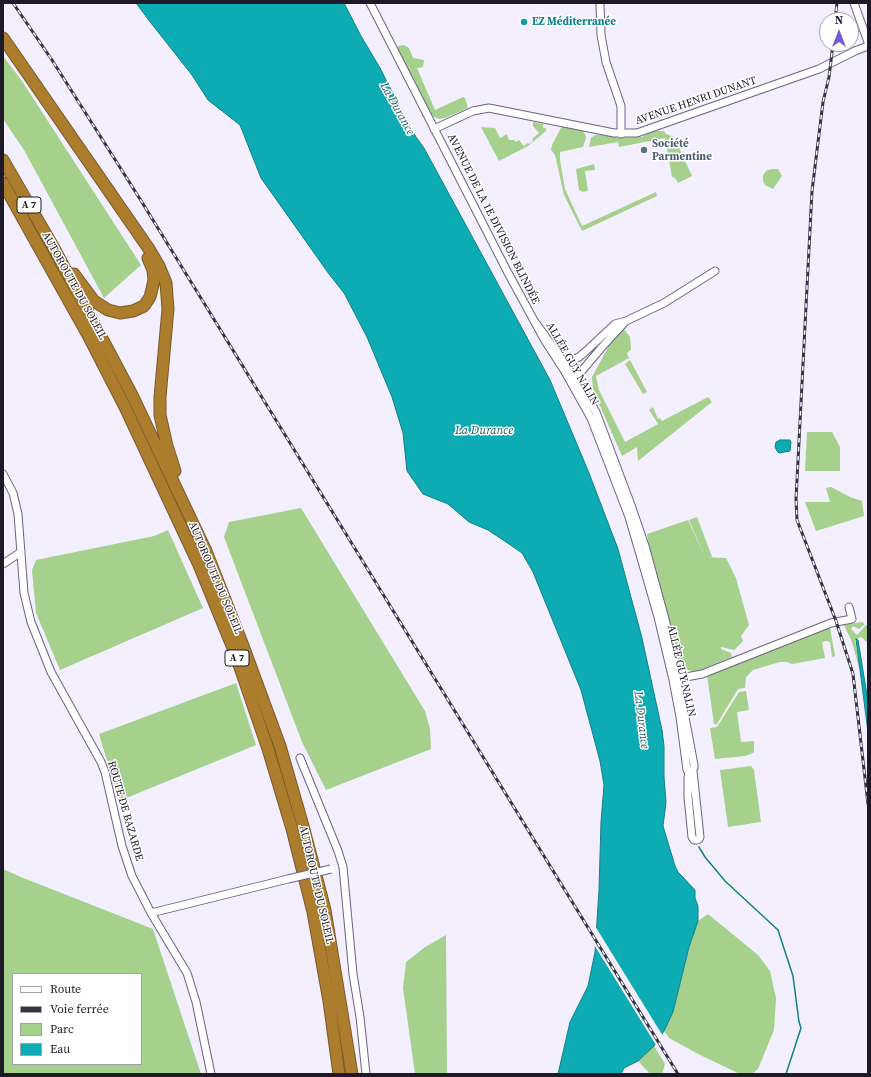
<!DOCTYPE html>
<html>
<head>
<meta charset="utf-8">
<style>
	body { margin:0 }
	#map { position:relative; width:871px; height:1077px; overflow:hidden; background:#f4effe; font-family:"Source Serif 4",serif }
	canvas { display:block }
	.frame { position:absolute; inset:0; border:4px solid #1e1926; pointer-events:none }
	.legend { position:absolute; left:12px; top:973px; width:130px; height:92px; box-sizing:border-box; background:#fff; border:1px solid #a5a3a8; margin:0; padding:5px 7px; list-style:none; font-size:12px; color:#1e1926 }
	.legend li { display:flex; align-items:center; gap:8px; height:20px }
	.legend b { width:20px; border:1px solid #a5a3a8 }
	.north { position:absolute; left:819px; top:12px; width:40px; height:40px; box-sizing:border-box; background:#fff; border:1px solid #a5a3a8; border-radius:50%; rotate:0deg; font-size:11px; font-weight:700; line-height:16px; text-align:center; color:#1e1926 }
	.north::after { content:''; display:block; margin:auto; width:14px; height:18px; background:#715bd5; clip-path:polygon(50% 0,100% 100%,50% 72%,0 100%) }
</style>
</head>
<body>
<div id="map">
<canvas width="871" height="1077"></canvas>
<div class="frame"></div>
<ul class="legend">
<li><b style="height:5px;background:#fff"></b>Route</li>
<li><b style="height:5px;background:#393442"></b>Voie ferrée</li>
<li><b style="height:11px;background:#a5d18d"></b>Parc</li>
<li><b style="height:11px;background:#0dabb3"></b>Eau</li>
</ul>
<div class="north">N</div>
</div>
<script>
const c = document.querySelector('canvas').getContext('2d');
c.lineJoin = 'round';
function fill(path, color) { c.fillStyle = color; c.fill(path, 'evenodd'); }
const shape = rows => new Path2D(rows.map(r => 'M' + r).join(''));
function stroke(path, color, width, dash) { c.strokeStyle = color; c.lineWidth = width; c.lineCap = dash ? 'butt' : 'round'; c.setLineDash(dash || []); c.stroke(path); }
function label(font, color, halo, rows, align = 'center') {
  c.font = font + ' "Source Serif 4",serif'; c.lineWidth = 3; c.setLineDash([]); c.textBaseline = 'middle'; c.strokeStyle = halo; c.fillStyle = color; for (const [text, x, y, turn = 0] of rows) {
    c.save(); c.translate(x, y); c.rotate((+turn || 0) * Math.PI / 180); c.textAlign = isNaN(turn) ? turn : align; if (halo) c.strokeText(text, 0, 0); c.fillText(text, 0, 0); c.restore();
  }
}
const green = shape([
	[404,45,409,48,413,58,424,60,423,67,417,68,435,110,463,97,465,98,468,108,445,118,439,119,434,117,431,114,398,50,398,46],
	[3,56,22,81,141,265,104,298,24,150,3,119],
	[533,122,543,124,543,128,546,128,546,131,528,146,499,161,481,127,495,128,500,138,507,134,509,140,514,140,516,142,519,140,524,146,527,143,529,144,533,141,532,139,539,133,533,126],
	[562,126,582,130,585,134,586,138,583,147,560,152,560,160,565,189,582,226,656,192,657,196,582,231,564,195,555,155,551,150,552,145],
	[657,131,664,131,666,134,674,137,692,176,678,183,675,178,672,177,665,138,619,147,618,142,589,147,591,138,595,135,605,135,619,138,642,137,650,132],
	[594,164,595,170,585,171,588,191,583,192,579,190,576,169],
	[772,169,778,169,782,176,773,189,765,185,763,181,763,175,767,170],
	[624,329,630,337,631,350,627,353,629,358,596,376,599,390,625,442,658,424,649,410,653,407,658,419,660,418,662,421,708,397,712,402,638,461,637,447,622,456,593,390,592,377,614,336],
	[630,360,647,392,643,394,625,364],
	[807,432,832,432,840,447,840,471,805,471],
	[831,487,850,497,862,501,864,516,816,531,805,502,830,502,826,488],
	[301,508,425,711,430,729,431,749,326,790,302,742,224,537,229,522],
	[697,517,712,557,705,557,689,520],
	[688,520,705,557,726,558,736,578,749,625,741,636,743,641,734,650,721,647,721,649,731,653,732,657,695,672,682,668,678,663,649,545,647,534],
	[168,530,203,608,60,670,36,613,32,570,36,560,154,536],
	[862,622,865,624,859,629,853,626,851,629,857,635,866,625,868,627,868,643,861,637,855,640,860,668,859,668,852,642,844,625],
	[830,628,835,656,832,657,830,642,826,641,822,642,825,658,792,664,786,662,780,662,753,670,746,677,745,688,738,689,717,724,714,724,707,675],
	[236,683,256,745,119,801,99,734],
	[746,691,749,710,737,712,741,742,754,741,754,752,751,754,745,756,715,759,710,728,717,727,739,692],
	[751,766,754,770,761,822,728,827,720,770],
	[3,869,21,877,153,929,201,1074,3,1074],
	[13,974,141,974,141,1064,13,1064],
	[708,914,758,955,770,971,776,998,774,1030,758,1069,752,1074,740,1074,700,1055,669,1038,664,1031,673,1012,689,947,698,921],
	[446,935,447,1074,415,1074,403,988,406,962,425,947],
	[654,1046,665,1064,662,1074,650,1074,638,1061]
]);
const water = shape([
	[136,3,344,3,361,36,380,68,407,121,416,137,424,148,550,380,589,473,618,549,642,638,662,730,664,746,664,777,666,802,663,826,675,866,678,872,695,890,695,898,698,906,698,921,689,947,673,1012,664,1031,654,1046,638,1061,624,1068,621,1074,558,1074,570,1022,588,986,595,952,599,890,601,822,604,785,600,761,581,690,533,572,522,553,512,546,488,530,469,522,448,504,423,494,407,471,403,433,392,397,367,337,344,293,329,274,261,178,240,125,208,100,192,75,151,23,136,3],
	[780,440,790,440,791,442,790,451,779,453,777,451,775,447,776,442,780,440],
	[856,639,858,640,868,701,868,732,856,639]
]);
const pier = shape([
	[595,926,663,1036,656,1045,593,943]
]);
const stream = shape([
	[699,847,705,857,725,881,778,930,793,976,799,1022,801,1028,786,1074]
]);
const minor = shape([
	[370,3,507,271,544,339,564,370,591,418,629,517,641,558,658,617,673,680,680,717,687,770,691,772,694,768,694,765,674,659,665,619,645,546,631,505,596,412,583,390,566,365,533,319],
	[600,3,601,35,606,62,621,106,621,134],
	[854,3,868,42],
	[434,129,473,111,489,108,614,133,637,133,819,69,855,51,868,46],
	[565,368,572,360,579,357,585,352,615,324,626,321,664,303,715,271],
	[570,375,580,373,602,347,626,321],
	[3,474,13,493,18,514,24,593,31,622,51,672,101,762,105,772,122,846,132,876,151,913,187,973,196,1002,211,1074],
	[3,564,21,552],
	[675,679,702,674,831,623,852,619,849,607],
	[300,758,338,851,343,867,353,974,360,1017,366,1074],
	[689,772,688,778,688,797,692,837,694,840,697,840,699,839,700,837,693,771],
	[151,913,288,879]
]);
const highway = shape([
	[3,38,149,249,159,266,166,283,168,309,160,397,160,415,167,446,175,471],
	[3,160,55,250,132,395,206,551,242,643,280,746,303,826,325,910,352,1074],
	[3,183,88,335,125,407,199,565,235,653,268,749,292,829,313,912,329,1001,339,1074],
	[74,274,94,301,108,310,120,313,133,311,144,306,150,297,152,289,154,280,153,270,148,258]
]);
const rail = shape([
	[13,3,52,60,140,199,678,1074],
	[835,20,837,3],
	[833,44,829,77,823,102,812,191,796,499,797,520,836,621,853,674,868,804]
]);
const minorBridge = shape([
	[288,879,331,869]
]);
const markers = [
	[524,22,4,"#0f9aa8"],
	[644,150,4,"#5c6f8a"]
];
const shields = [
	[29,205,24],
	[237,658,24]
];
const shieldNames = [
	["A 7",29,205],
	["A 7",237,658]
];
const cultureNames = [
	["EZ Méditerranée",532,22]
];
const streetNames = [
	["AVENUE HENRI DUNANT",696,101,-19],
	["AVENUE DE LA 1E DIVISION BLINDÉE",493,219,63],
	["AUTOROUTE DU SOLEIL",74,286,61],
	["ALLÉE GUY NALIN",572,364,60],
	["AUTOROUTE DU SOLEIL",215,578,67],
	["ALLÉE GUY NALIN",681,671,77],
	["ROUTE DE BAZARDE",125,811,74],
	["AUTOROUTE DU SOLEIL",316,885,77]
];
const serviceNames = [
	["Société",652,144],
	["Parmentine",652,157]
];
const waterNames = [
	["La Durance",397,109,61],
	["La Durance",484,431],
	["La Durance",641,720,83]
];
fill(green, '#a5d18d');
fill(water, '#0dabb3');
stroke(water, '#127f89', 1);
fill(pier, '#f4effe');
stroke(stream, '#127f89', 1.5);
stroke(minor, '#6c6180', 9);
stroke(highway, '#7a5a2a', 13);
stroke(minor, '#fff', 7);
stroke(highway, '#ab7d2c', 11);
stroke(rail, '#393442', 3);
stroke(rail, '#fff', 1.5, [4.5]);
stroke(minorBridge, '#6c6180', 9, []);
stroke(minorBridge, '#fff', 7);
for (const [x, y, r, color] of markers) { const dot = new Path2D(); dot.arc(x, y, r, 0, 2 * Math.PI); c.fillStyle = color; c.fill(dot); stroke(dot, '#fff', 1.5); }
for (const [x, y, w] of shields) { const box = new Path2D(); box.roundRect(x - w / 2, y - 8, w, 16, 3); c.fillStyle = '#fff'; c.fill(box); stroke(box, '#1e1926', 1); }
label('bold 10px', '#1e1926', null, shieldNames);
label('bold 11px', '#0d838f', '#fff', cultureNames, 'left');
label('11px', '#1e1926', '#fff', streetNames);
label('bold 11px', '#4e5e75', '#fff', serviceNames, 'left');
label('italic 12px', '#21585b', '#fff', waterNames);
</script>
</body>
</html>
